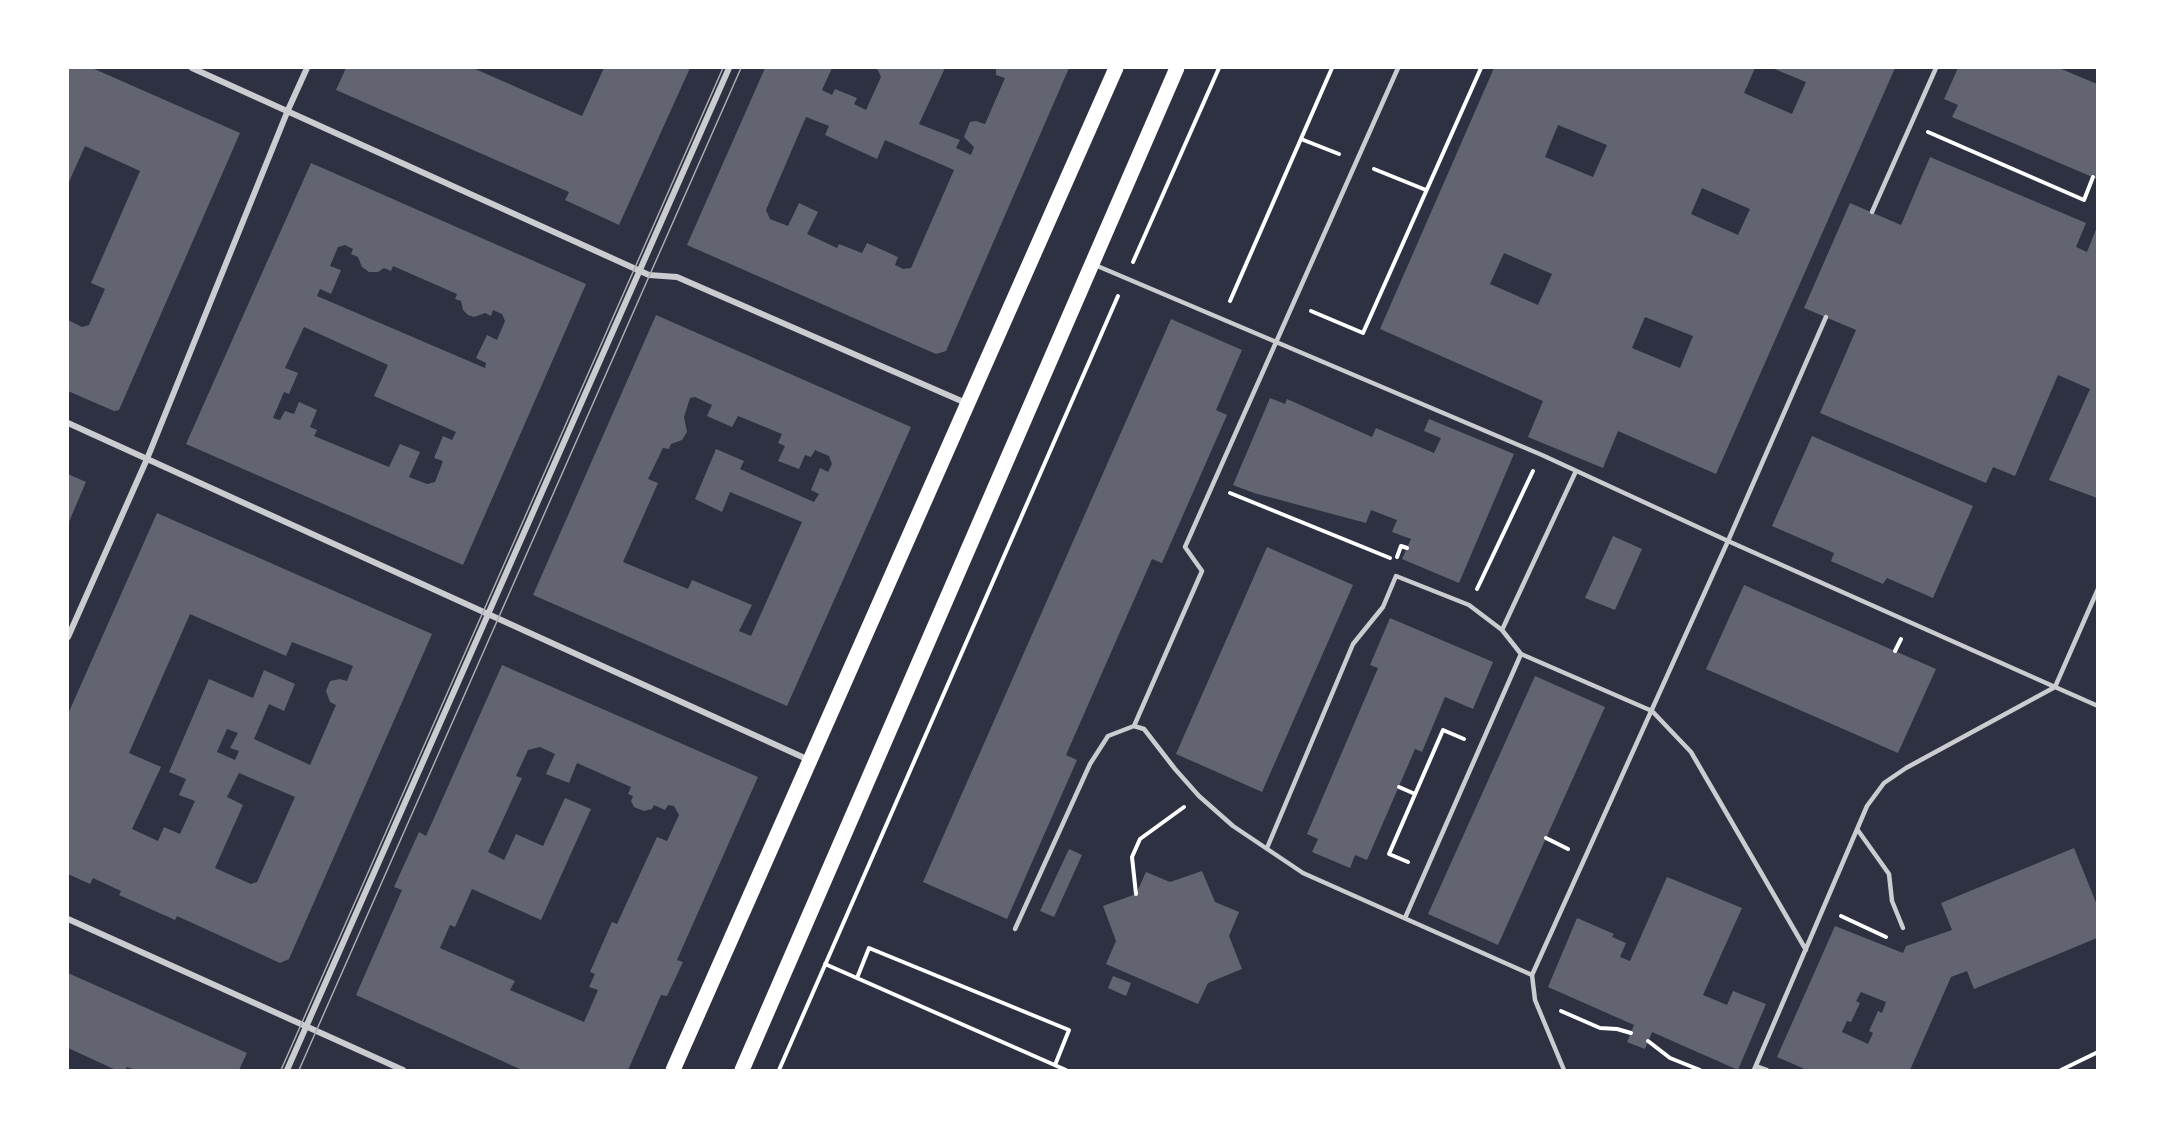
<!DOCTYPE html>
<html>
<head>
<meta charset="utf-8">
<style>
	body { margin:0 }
	#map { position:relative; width:2165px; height:1138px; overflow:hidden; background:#2d3142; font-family:Montserrat,sans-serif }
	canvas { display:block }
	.frame { position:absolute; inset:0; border:69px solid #fff; pointer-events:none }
</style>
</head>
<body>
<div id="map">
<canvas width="2165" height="1138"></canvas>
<div class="frame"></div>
</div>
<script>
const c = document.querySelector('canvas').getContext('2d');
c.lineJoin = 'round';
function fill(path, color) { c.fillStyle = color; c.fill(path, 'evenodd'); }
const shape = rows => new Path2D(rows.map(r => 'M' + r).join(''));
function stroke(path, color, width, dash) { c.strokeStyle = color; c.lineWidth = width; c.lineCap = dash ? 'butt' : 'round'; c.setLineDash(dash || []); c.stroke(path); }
const building = shape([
	[68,68,92,68,240,133,119,410,114,411,68,391,68,320,82,327,89,325,105,289,91,283,140,171,85,146,68,184],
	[346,68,473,68,582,116,604,68,690,68,619,225,565,200,569,192,336,90],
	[765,68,832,68,822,90,832,95,835,89,857,98,854,104,866,110,881,77,878,70,874,68,945,68,919,124,960,140,956,148,971,155,974,147,964,137,970,122,976,121,985,124,1005,78,996,75,996,68,1069,68,946,351,936,354,687,245],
	[806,117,829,126,825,135,877,159,885,140,954,170,911,268,903,269,895,265,898,257,867,243,862,253,839,244,837,248,807,234,818,212,799,203,788,226,770,219,766,210],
	[1494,68,1755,68,1744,93,1792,114,1806,82,1772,68,1895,68,1716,474,1618,431,1603,468,1528,437,1543,401,1380,329],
	[1558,125,1607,145,1593,177,1545,157],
	[1702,188,1750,209,1738,235,1691,214],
	[1504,253,1552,274,1538,305,1490,284],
	[1645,317,1693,336,1680,368,1632,348],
	[1958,68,2059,68,2097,84,2097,179,1952,117,1958,105,1944,99],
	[1930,157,2086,223,2076,247,2087,252,2097,227,2097,498,2049,480,2090,389,2058,375,2015,476,1993,467,1986,483,1820,413,1856,330,1804,308,1850,203,1901,225],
	[311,163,586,284,463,565,186,444],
	[345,245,353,249,351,254,358,257,362,267,369,272,378,272,384,268,391,271,393,266,457,294,455,299,461,301,463,310,468,315,474,317,485,313,491,316,493,310,502,314,505,321,497,340,487,335,476,358,486,363,485,368,317,296,320,289,331,294,341,270,330,266,338,247],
	[304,327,388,365,374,396,456,432,452,440,443,436,434,458,443,461,435,482,427,484,409,477,420,452,400,444,389,467,314,436,317,430,310,427,317,410,299,402,294,414,285,411,280,420,273,418,284,392,289,394,298,373,285,368],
	[656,315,911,427,787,706,533,595],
	[695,397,712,405,707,416,732,427,738,416,782,434,778,443,785,446,778,461,799,469,805,455,811,457,815,450,829,456,832,464,828,472,820,468,811,490,819,494,814,502,740,469,744,461,716,449,695,499,722,512,730,492,802,522,751,636,739,631,752,605,692,580,688,589,623,562,658,483,648,479,663,448,669,449,671,444,682,440,687,432,684,417,690,398],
	[1171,319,1242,350,1216,410,1227,415,1162,563,1152,559,1066,755,1077,760,1007,919,923,882],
	[1270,398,1285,404,1287,399,1372,437,1376,428,1434,453,1441,438,1424,431,1429,419,1514,454,1459,583,1402,559,1411,539,1392,532,1397,520,1371,510,1366,523,1254,493,1233,485],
	[1812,436,1973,506,1933,598,1887,578,1883,584,1831,561,1834,553,1772,526],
	[68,474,86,482,68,524],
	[157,513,432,634,289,959,280,963,177,916,175,920,119,895,121,891,93,878,90,884,68,874,68,714],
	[190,614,286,656,292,642,353,666,347,681,340,679,330,681,326,691,330,702,336,705,310,765,254,739,269,704,284,711,295,684,264,670,253,698,209,679,169,772,186,779,179,795,195,801,180,834,164,827,158,841,132,829,161,767,129,753],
	[227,729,238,733,230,748,239,751,235,760,217,752],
	[239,773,295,797,257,882,251,884,215,868,243,805,227,797],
	[1613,536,1642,549,1615,610,1585,598],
	[1267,547,1353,585,1262,792,1176,754],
	[1744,585,1936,669,1898,753,1706,669],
	[1390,618,1493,662,1473,709,1445,697,1422,752,1415,749,1367,860,1355,855,1350,868,1312,852,1318,839,1307,834,1378,668,1370,665],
	[502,665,758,777,677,960,683,962,667,996,661,995,628,1070,522,1070,356,995,402,890,394,887,419,832,426,836],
	[540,747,555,754,546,774,569,783,577,763,631,787,628,794,633,796,631,801,634,807,644,811,652,809,654,805,665,810,668,805,674,806,679,815,667,841,657,837,617,924,612,922,590,972,595,974,589,987,598,990,584,1022,510,990,515,981,440,948,450,925,455,927,472,889,541,920,591,809,565,798,543,846,516,834,504,860,488,852,522,778,516,776,528,750],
	[1535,676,1605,707,1498,945,1428,914],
	[2074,848,2097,905,2097,938,1974,989,1967,971,1951,977,1910,1070,1807,1070,1777,1057,1835,926,1903,953,1906,946,1952,930,1941,903],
	[1861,992,1886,1002,1882,1013,1878,1011,1869,1031,1873,1033,1868,1044,1842,1032,1847,1021,1851,1022,1860,1003,1856,1001],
	[1069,849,1082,855,1054,917,1040,911],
	[1202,871,1215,902,1239,912,1229,936,1242,969,1208,983,1198,1004,1106,964,1116,941,1103,906,1136,894,1146,872,1170,882],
	[1667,877,1742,908,1703,995,1727,1005,1733,991,1766,1004,1738,1070,1652,1032,1645,1049,1627,1042,1634,1025,1548,987,1577,918,1614,934,1612,937,1626,943,1620,957,1630,961],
	[68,973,247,1053,239,1070,136,1070,127,1067,125,1070,116,1070,68,1048],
	[1113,976,1131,983,1126,996,1108,988]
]);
const path = shape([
	[1928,132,2084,200,2093,177],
	[1301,139,1339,154],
	[1374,169,1426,190],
	[1133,262,1219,68],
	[1230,301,1332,68],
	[1311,311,1363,333,1481,68],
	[1230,493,1390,558],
	[1397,557,1401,546,1407,548],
	[1477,589,1533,471],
	[1895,651,1901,639],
	[1399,787,1415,794],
	[1546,838,1568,849],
	[1408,862,1389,854,1443,730,1464,739],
	[1136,894,1132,857,1140,839,1184,807],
	[1841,916,1886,937],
	[825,964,1066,1070],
	[857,978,869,948,1069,1030,1055,1065],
	[1561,1011,1600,1028,1617,1029,1631,1033],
	[1648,1041,1670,1058,1700,1070],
	[779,1070,1118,296],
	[2061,1070,2098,1052]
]);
const service = shape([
	[1872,212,1936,68],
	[1095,265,1542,455,1728,541,2055,687,2098,589],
	[1576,471,1502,630,1521,654,1652,711,1691,752,1806,950],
	[1134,726,1144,729,1175,769,1199,796,1233,826,1303,873,1532,975],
	[1857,829,1889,874,1892,901,1903,928],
	[1267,848,1353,644,1383,607,1396,576,1469,605,1502,630],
	[1405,918,1521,654],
	[1015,929,1090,764,1108,736,1134,726,1202,571,1185,547,1398,68],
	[1756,1066,1767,1070],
	[1564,1070,1535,1000,1532,975,1728,541,1826,317],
	[1754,1070,1867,806,1884,783,1906,768,2055,687,2098,706]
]);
const minor = shape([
	[192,68,649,275,677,277,966,403],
	[68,423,809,760],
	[68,637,147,459,288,110,307,68],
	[68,919,403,1070],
	[287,1070,729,68]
]);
const primary = shape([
	[673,1070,1116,68],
	[742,1070,1177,68]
]);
const tram = shape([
	[281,1070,723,68],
	[299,1070,741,68]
]);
fill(building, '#626471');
stroke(path, '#fff', 4);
stroke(service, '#caccd0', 4.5);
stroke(minor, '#caccd0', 6);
stroke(primary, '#fff', 15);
stroke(tram, '#abadb3', 1.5);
</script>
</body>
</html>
